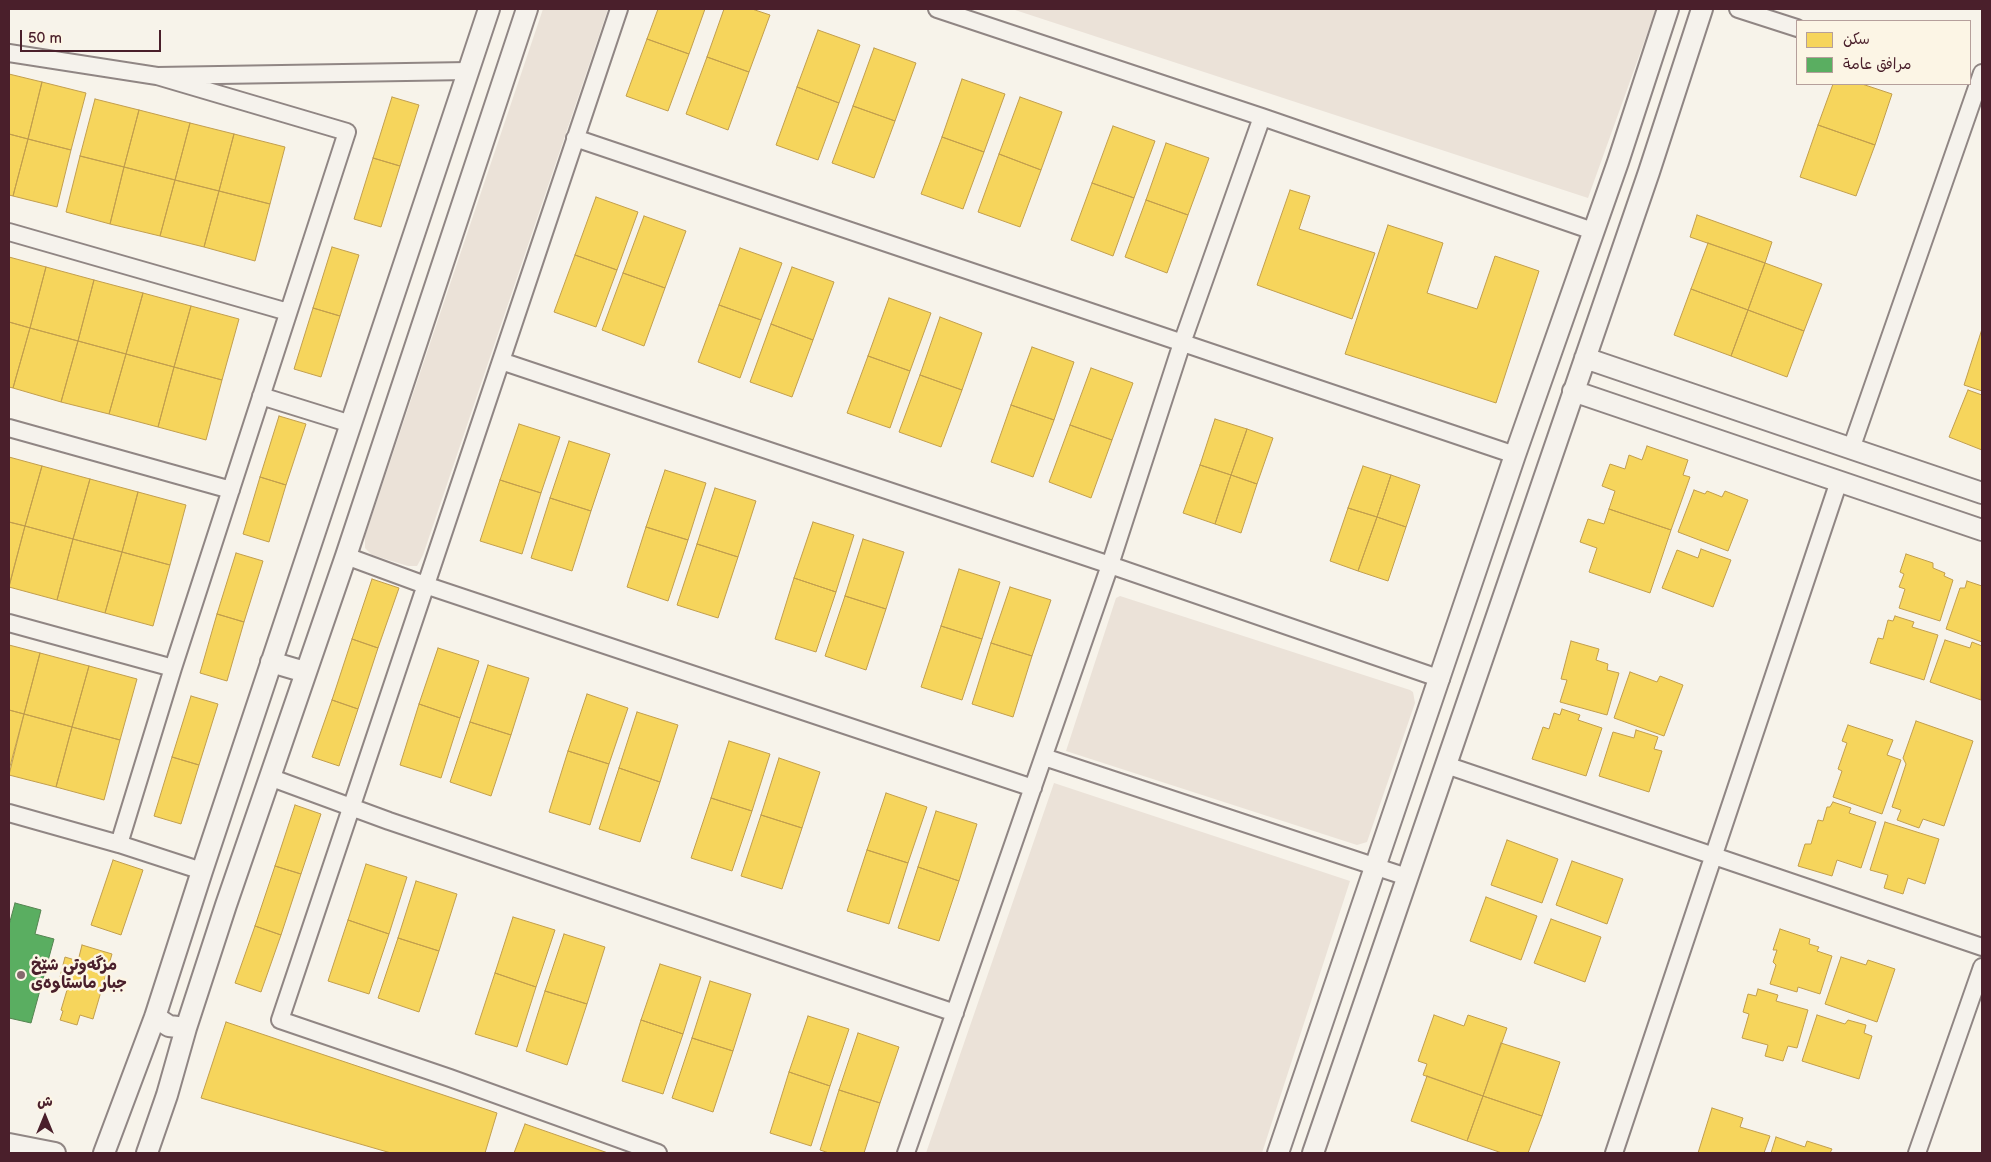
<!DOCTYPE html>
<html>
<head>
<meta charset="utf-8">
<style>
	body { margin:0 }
	#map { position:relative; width:1991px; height:1162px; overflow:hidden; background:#f7f3ea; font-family:"Balsamiq Sans","Playpen Sans Arabic",sans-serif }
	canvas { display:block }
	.frame { position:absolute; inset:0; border:10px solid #4a1f2b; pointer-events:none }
	.legend { position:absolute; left:1796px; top:20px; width:175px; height:65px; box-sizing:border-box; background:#fcf5e5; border:1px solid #b59f9b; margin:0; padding:6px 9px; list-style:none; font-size:15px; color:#4a1f2b }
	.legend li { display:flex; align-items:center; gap:10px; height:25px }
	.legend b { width:25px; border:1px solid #b59f9b }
	.north { position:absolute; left:20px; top:1092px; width:50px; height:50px; -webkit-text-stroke:4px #fcf5e5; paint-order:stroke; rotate:0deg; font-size:14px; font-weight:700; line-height:20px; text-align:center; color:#4a1f2b }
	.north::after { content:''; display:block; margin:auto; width:18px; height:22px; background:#4a1f2b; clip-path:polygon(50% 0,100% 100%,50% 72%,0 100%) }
	.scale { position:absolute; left:20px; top:30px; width:141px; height:22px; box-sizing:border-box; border:2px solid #4a1f2b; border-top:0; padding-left:6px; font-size:15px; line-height:18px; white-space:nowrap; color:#4a1f2b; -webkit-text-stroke:4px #fcf5e5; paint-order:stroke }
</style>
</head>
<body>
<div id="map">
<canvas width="1991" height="1162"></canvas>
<div class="frame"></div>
<ul class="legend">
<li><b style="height:14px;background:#f6d55c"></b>سكن</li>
<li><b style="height:14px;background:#5aae61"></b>مرافق عامة</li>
</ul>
<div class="north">ش</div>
<div class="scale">50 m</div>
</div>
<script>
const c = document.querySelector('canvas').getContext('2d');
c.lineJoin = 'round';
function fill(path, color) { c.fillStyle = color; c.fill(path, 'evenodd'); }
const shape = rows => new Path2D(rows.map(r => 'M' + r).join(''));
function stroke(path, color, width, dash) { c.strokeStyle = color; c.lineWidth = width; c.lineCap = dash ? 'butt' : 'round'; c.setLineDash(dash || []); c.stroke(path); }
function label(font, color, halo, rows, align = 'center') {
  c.font = font + ' "Balsamiq Sans","Playpen Sans Arabic",sans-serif'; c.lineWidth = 5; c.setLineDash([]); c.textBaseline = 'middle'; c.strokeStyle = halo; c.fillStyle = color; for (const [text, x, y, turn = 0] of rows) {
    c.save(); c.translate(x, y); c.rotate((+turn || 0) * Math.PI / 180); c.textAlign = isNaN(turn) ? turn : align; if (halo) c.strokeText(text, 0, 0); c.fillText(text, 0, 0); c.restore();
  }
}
const green = shape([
	[543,9,608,9,423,555,417,566,408,566,372,555,365,548,365,536],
	[1012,9,1656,9,1588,198],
	[1120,596,1410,690,1413,692,1415,703,1367,842,1357,845,1066,751,1116,598],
	[1054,783,1350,881,1262,1153,926,1153]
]);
const homes = shape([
	[658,9,705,9,689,54,647,39,658,9],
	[724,9,752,9,770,15,749,72,707,57,724,9],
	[818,30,860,45,839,103,797,87,818,30],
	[647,39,689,54,668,111,626,96,647,39],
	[874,48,916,63,895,121,853,106,874,48],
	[707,57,749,72,728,130,686,114,707,57],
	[9,74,42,82,28,139,9,134,9,74],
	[962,79,1005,94,984,152,942,137,962,79],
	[42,82,86,93,71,150,28,139,42,82],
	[1833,84,1862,84,1892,94,1875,145,1818,125,1833,84],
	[797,87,839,103,818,160,776,145,797,87],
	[392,97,419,105,400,166,373,158,392,97],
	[1020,97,1062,112,1041,170,999,154,1020,97],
	[95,99,139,110,124,167,80,156,95,99],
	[853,106,895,121,874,178,832,163,853,106],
	[139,110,190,123,175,180,124,167,139,110],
	[190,123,234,134,219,191,175,180,190,123],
	[1818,125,1875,145,1856,196,1800,177,1818,125],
	[1113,126,1155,141,1134,198,1092,183,1113,126],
	[9,134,28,139,13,196,9,195,9,134],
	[234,134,285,147,270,204,219,191,234,134],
	[942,137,984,152,963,209,921,194,942,137],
	[28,139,71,150,57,207,13,196,28,139],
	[1166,143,1209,158,1188,215,1146,200,1166,143],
	[999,154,1041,170,1020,227,978,212,999,154],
	[80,156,124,167,110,224,66,212,80,156],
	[373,158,400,166,381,227,354,219,373,158],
	[124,167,175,180,160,236,110,224,124,167],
	[175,180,219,191,204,247,160,236,175,180],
	[1092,183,1134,198,1113,256,1071,240,1092,183],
	[1290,190,1310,196,1299,229,1375,253,1352,319,1257,285,1290,190],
	[219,191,270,204,255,261,204,247,219,191],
	[596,197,638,212,617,270,575,255,596,197],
	[1146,200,1188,215,1167,273,1125,257,1146,200],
	[1697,215,1772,242,1765,263,1690,237,1697,215],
	[644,216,686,231,665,288,623,273,644,216],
	[1388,225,1443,243,1427,293,1477,309,1495,256,1539,271,1496,403,1345,354,1388,225],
	[1708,243,1765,263,1748,310,1691,289,1708,243],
	[332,247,359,255,340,316,313,308,332,247],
	[740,248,782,263,761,320,719,305,740,248],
	[575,255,617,270,596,327,554,312,575,255],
	[9,257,46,267,30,328,9,322,9,257],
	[1765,263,1822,284,1804,331,1748,310,1765,263],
	[46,267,94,280,78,341,30,328,46,267],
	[792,267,834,282,813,340,771,324,792,267],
	[623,273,665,288,644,346,602,330,623,273],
	[94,280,143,293,126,354,78,341,94,280],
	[1691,289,1748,310,1731,356,1674,335,1691,289],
	[143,293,191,306,174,367,126,354,143,293],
	[889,298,931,313,910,371,868,356,889,298],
	[719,305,761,320,740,378,698,362,719,305],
	[191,306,239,319,222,380,174,367,191,306],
	[313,308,340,316,321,377,294,369,313,308],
	[1748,310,1804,331,1787,377,1731,356,1748,310],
	[940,317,982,333,962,390,920,375,940,317],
	[9,322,30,328,13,388,9,387,9,322],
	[771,324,813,340,792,397,750,382,771,324],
	[30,328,78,341,61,402,13,388,30,328],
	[1982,329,1982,391,1964,385,1982,329],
	[78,341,126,354,109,414,61,402,78,341],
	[1032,347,1074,362,1054,420,1011,405,1032,347],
	[126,354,174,367,158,427,109,414,126,354],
	[868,356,910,371,890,428,847,413,868,356],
	[174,367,222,380,206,440,158,427,174,367],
	[1091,368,1133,383,1112,440,1070,425,1091,368],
	[920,375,962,390,941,447,899,432,920,375],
	[1968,390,1982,395,1982,450,1949,437,1968,390],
	[1011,405,1054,420,1033,477,991,462,1011,405],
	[279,416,306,424,286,485,260,477,279,416],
	[1215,419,1247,429,1231,475,1200,465,1215,419],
	[519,424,560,437,541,493,500,480,519,424],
	[1070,425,1112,440,1091,498,1049,482,1070,425],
	[1247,429,1273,438,1257,484,1231,475,1247,429],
	[569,441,610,454,591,511,550,498,569,441],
	[1647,446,1688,460,1683,475,1690,477,1671,530,1609,509,1615,491,1602,486,1610,464,1625,469,1629,455,1642,460,1647,446],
	[9,457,42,466,25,526,9,522,9,457],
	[1200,465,1231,475,1215,524,1183,513,1200,465],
	[42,466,90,479,73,539,25,526,42,466],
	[1363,466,1391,475,1377,517,1348,508,1363,466],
	[665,470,706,483,688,540,646,527,665,470],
	[1231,475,1257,484,1241,533,1215,524,1231,475],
	[1391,475,1420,485,1406,527,1377,517,1391,475],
	[260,477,286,485,269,542,243,534,260,477],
	[90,479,138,492,122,552,73,539,90,479],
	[500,480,541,493,522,554,480,541,500,480],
	[715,488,756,501,738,557,697,544,715,488],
	[1694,490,1705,494,1707,491,1722,497,1725,491,1748,500,1728,551,1678,532,1694,490],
	[138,492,186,505,170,565,122,552,138,492],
	[550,498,591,511,572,571,531,558,550,498],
	[1348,508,1377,517,1358,571,1330,561,1348,508],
	[1609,509,1671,530,1650,593,1589,572,1597,548,1580,542,1588,519,1604,524,1609,509],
	[1377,517,1406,527,1388,581,1358,571,1377,517],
	[9,522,25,526,9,586,9,522],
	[813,522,854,535,836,592,794,578,813,522],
	[25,526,73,539,57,600,9,587,25,526],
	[646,527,688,540,668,601,627,587,646,527],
	[73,539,122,552,105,613,57,600,73,539],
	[863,539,904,552,886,609,845,596,863,539],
	[697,544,738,557,718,618,677,605,697,544],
	[1701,549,1731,560,1713,607,1662,588,1677,550,1698,558,1701,549],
	[122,552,170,565,153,626,105,613,122,552],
	[236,553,263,561,244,622,217,614,236,553],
	[1906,554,1933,563,1933,568,1945,573,1944,576,1953,580,1940,621,1899,608,1905,589,1899,587,1904,574,1900,572,1906,554],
	[959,569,1000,582,982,639,941,626,959,569],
	[794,578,836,592,816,652,775,639,794,578],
	[372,579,399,588,378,648,352,639,372,579],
	[1967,581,1982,586,1982,642,1946,629,1960,588,1965,588,1967,581],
	[1010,587,1051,600,1032,656,991,643,1010,587],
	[845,596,886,609,866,670,825,656,845,596],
	[217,614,244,622,227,681,200,673,217,614],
	[1895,616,1914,622,1912,627,1938,635,1924,680,1870,663,1878,638,1883,639,1888,620,1893,621,1895,616],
	[941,626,982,639,962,700,921,687,941,626],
	[352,639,378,648,358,709,332,700,352,639],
	[1945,640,1970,648,1972,642,1982,646,1981,700,1930,682,1945,640],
	[1571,641,1599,649,1596,660,1608,664,1607,670,1619,673,1607,715,1560,702,1567,680,1561,679,1571,641],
	[991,643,1032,656,1013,717,972,704,991,643],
	[9,645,40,653,24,714,9,710,9,645],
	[438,648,479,661,460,718,419,704,438,648],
	[40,653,89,666,72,727,24,714,40,653],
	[488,665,529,678,511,735,470,722,488,665],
	[89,666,137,679,120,740,72,727,89,666],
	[1630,672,1657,682,1660,676,1683,685,1664,736,1614,718,1630,672],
	[587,694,628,708,609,764,568,751,587,694],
	[191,696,218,704,199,765,172,757,191,696],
	[332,700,358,709,339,766,312,757,332,700],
	[419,704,460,718,441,778,400,765,419,704],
	[1562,709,1580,715,1578,720,1602,728,1586,776,1532,759,1543,727,1549,729,1554,713,1560,715,1562,709],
	[9,710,24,714,9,770,9,710],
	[637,712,678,725,660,782,619,768,637,712],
	[24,714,72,727,56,787,9,775,24,714],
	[1916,721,1973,741,1944,826,1923,819,1919,828,1897,820,1901,810,1892,807,1906,764,1903,758,1916,721],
	[470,722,511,735,491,796,450,782,470,722],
	[1848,725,1893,740,1887,755,1901,760,1882,814,1833,797,1842,771,1838,769,1847,743,1842,741,1848,725],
	[72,727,120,740,104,800,56,787,72,727],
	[1636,730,1658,737,1654,749,1662,751,1649,792,1599,776,1613,732,1634,738,1636,730],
	[729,741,770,754,752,811,711,798,729,741],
	[568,751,609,764,590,825,549,812,568,751],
	[172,757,199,765,181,824,154,816,172,757],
	[779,758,820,772,802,828,761,815,779,758],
	[619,768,660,782,640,842,599,829,619,768],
	[886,793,927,807,908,863,867,850,886,793],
	[711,798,752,811,732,871,691,858,711,798],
	[1833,802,1851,808,1849,813,1876,822,1861,868,1837,860,1832,876,1798,866,1805,844,1811,844,1818,820,1823,821,1827,807,1830,807,1833,802],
	[295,805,321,814,301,874,275,866,295,805],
	[936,811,977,824,959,881,918,867,936,811],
	[761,815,802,828,782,889,741,876,761,815],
	[1885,822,1939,839,1925,884,1908,878,1903,894,1884,888,1888,875,1870,870,1885,822],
	[1507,840,1558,859,1542,903,1491,885,1507,840],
	[867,850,908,863,889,924,847,911,867,850],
	[113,860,143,870,121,935,91,925,113,860],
	[1572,861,1623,879,1607,924,1556,905,1572,861],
	[366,864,407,877,389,934,348,920,366,864],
	[275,866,301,874,281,935,255,926,275,866],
	[918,867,959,881,939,941,898,928,918,867],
	[416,881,457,894,439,951,398,938,416,881],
	[1486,897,1537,916,1521,960,1470,941,1486,897],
	[513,917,555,930,536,987,495,973,513,917],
	[1551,919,1601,937,1585,982,1534,963,1551,919],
	[348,920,389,934,369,994,328,981,348,920],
	[255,926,281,935,261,992,235,983,255,926],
	[1780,929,1810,939,1809,944,1819,947,1817,951,1832,956,1820,994,1798,987,1797,992,1770,984,1776,965,1773,962,1777,950,1773,950,1780,929],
	[564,934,605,947,587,1004,545,991,564,934],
	[398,938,439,951,419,1012,378,998,398,938],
	[82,945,112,954,93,1019,80,1015,77,1025,60,1020,63,1011,61,1010,70,980,60,977,65,957,78,961,82,945],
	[1841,957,1866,965,1868,960,1895,969,1877,1022,1825,1004,1841,957],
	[660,964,701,977,683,1034,641,1020,660,964],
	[495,973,536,987,517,1047,475,1034,495,973],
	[710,981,751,994,733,1051,692,1038,710,981],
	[1758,989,1778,995,1776,1001,1808,1010,1797,1048,1788,1046,1783,1061,1765,1056,1768,1045,1742,1038,1749,1014,1743,1012,1748,994,1756,996,1758,989],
	[545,991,587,1004,567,1065,526,1051,545,991],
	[1434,1015,1464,1026,1468,1015,1507,1028,1483,1096,1423,1075,1427,1064,1418,1061,1434,1015],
	[1817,1015,1845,1024,1848,1020,1866,1025,1864,1033,1872,1036,1859,1079,1802,1061,1817,1015],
	[808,1016,849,1029,830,1086,789,1072,808,1016],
	[641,1020,683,1034,663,1094,622,1081,641,1020],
	[226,1022,497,1113,485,1153,391,1153,201,1098,226,1022],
	[858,1033,899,1047,880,1103,839,1090,858,1033],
	[692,1038,733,1051,713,1112,672,1098,692,1038],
	[1501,1043,1560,1062,1542,1116,1483,1096,1501,1043],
	[789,1072,830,1086,811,1146,770,1133,789,1072],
	[1427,1076,1483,1096,1467,1141,1411,1121,1427,1076],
	[839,1090,880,1103,864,1153,829,1153,820,1150,839,1090],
	[1483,1096,1542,1116,1528,1153,1502,1153,1467,1141,1483,1096],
	[1712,1108,1743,1118,1740,1127,1770,1136,1764,1153,1698,1153,1712,1108],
	[525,1124,608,1153,514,1153,525,1124],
	[1776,1137,1805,1147,1807,1141,1832,1149,1830,1153,1771,1153,1776,1137]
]);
const public = shape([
	[15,903,41,910,35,934,54,939,31,1023,9,1018,9,1019,9,925,15,903]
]);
const minor = shape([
	[619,9,280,1020,450,1078,658,1153],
	[937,9,1262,117,1593,231],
	[1738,9,1797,28],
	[9,53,157,76,468,71],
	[575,138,1515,455],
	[9,232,288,312],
	[501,361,1110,565,1441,679],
	[261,396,351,424],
	[9,428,231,490],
	[1851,449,1982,73],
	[346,556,425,585,1033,788],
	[9,623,173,668],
	[1044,757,1407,877],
	[1446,765,1982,947],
	[272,778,389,821,955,1013],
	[9,813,119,844,202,871],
	[119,844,173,668,347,132,157,76],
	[906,1153,1110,565,1182,343,1262,117],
	[1614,1153,1839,481],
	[1917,1153,1982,967]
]);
const tertiary = shape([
	[1585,358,1982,493],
	[1573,391,1982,530],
	[271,662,305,672],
	[155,1017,169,1026,186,1028],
	[9,1144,55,1153],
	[104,1153,155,1017,202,871,489,9],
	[147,1153,167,1095,186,1028,226,905,346,556,527,9],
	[1278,1153,1515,455,1618,162,1668,9],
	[1313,1153,1649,172,1702,9]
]);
const markers = [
	[21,975,5,"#87696e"]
];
const poiNames = [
	["مزگەوتی شێخ",31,966],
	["جبار ماستاوەی",31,984]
];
fill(green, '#ebe2d8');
fill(homes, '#f6d55c');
stroke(homes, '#c29e4d', 1);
fill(public, '#5aae61');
stroke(public, '#558351', 1);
stroke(minor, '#908684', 20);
stroke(tertiary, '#908684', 24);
stroke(minor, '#f5f2ec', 16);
stroke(tertiary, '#f5f2ec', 20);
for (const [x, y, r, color] of markers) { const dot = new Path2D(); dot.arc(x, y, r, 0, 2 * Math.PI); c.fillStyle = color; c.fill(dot); stroke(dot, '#fcf5e5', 2); }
label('bold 16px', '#4a1f2b', '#fcf5e5', poiNames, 'left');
</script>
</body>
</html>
